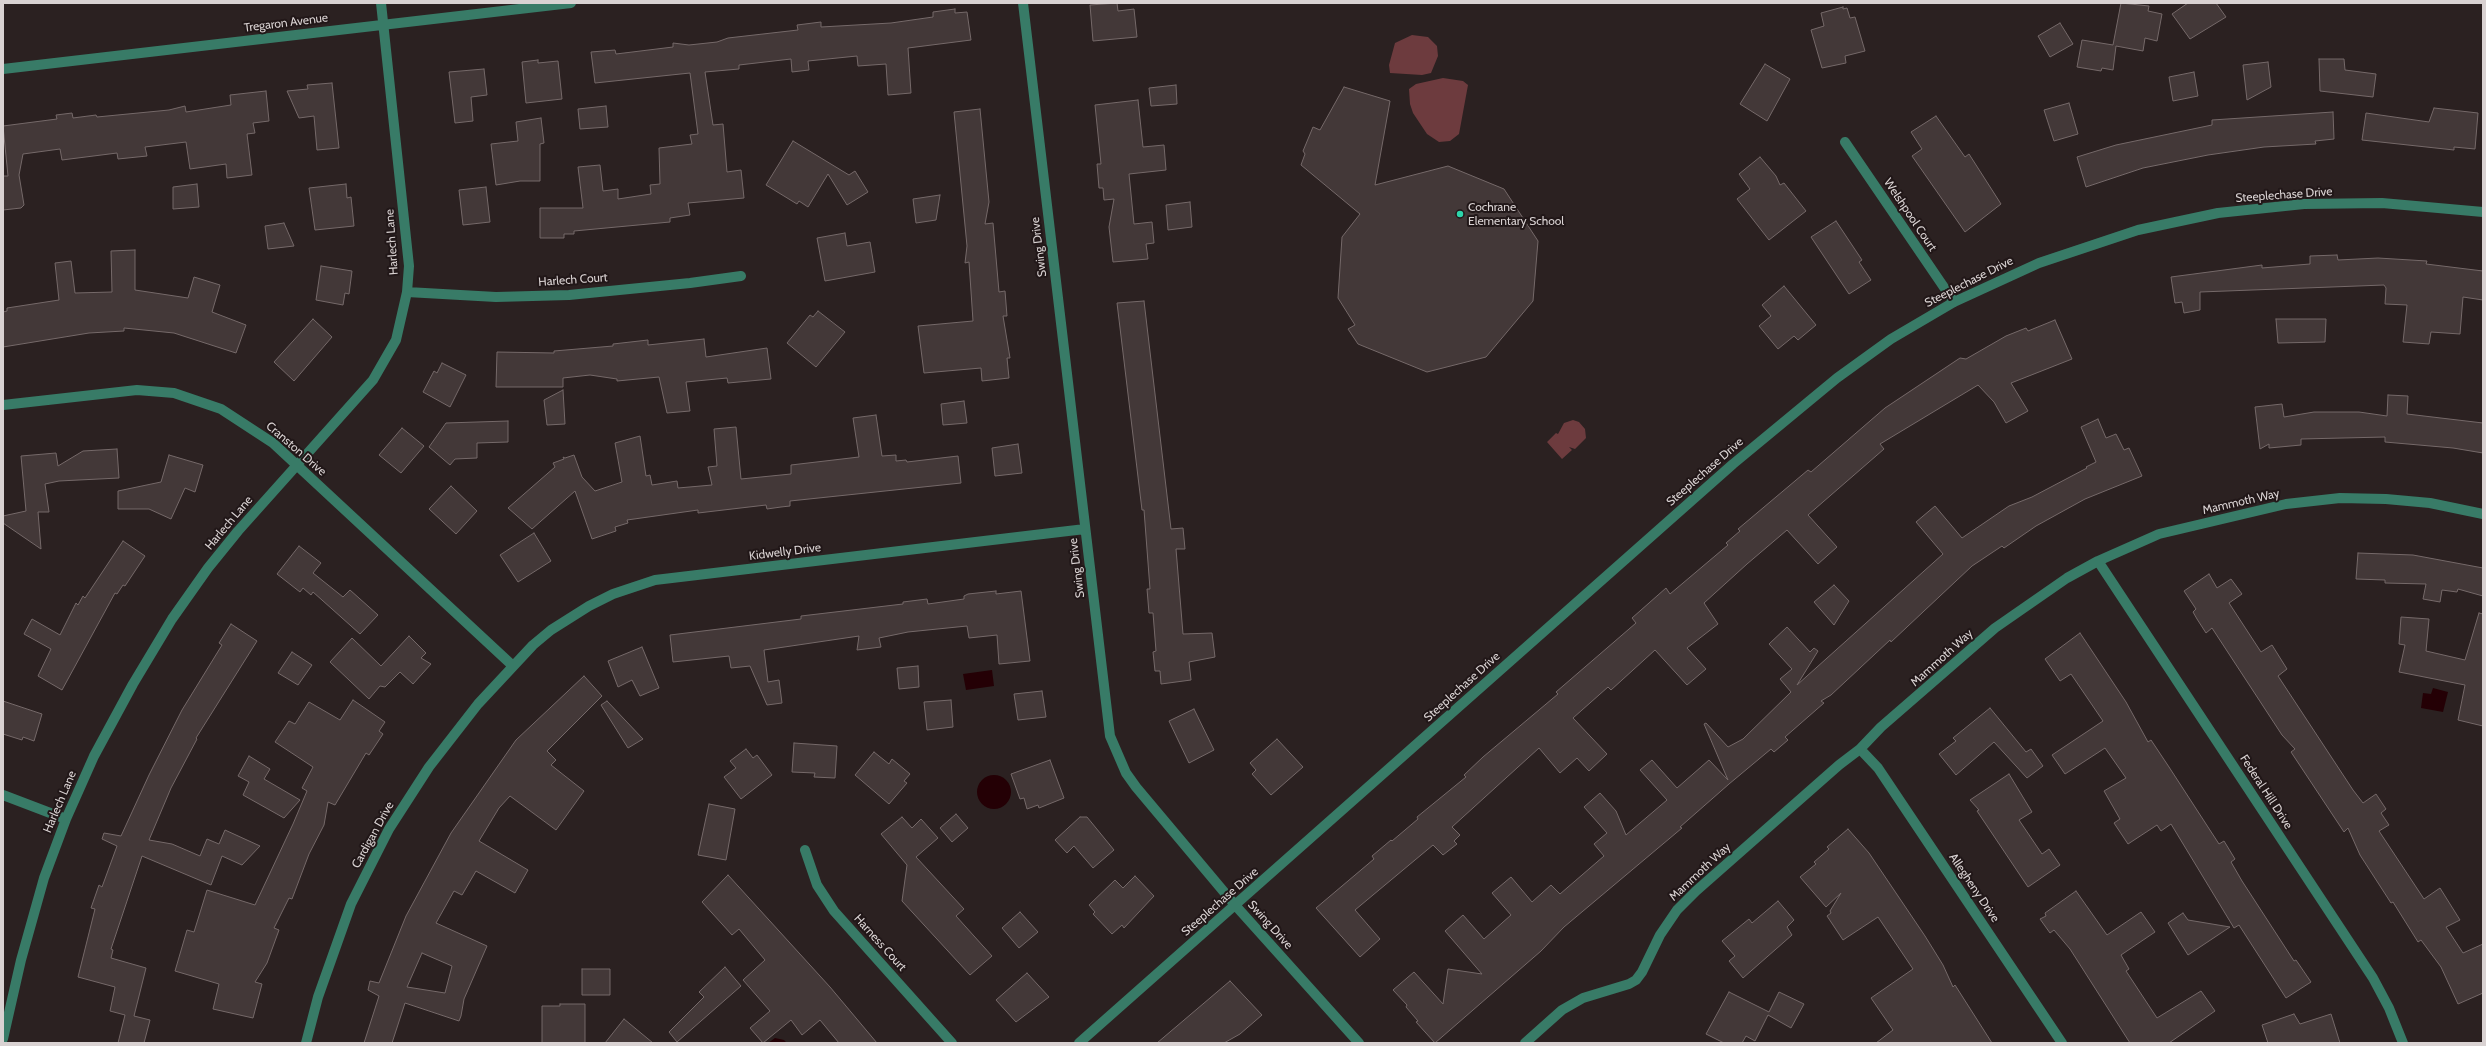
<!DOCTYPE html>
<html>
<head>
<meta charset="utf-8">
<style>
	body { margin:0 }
	#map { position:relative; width:2486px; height:1046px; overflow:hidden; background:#2b2121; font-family:Cabin,sans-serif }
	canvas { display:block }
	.frame { position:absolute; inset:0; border:4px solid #d9d2d2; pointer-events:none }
</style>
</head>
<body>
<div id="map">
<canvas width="2486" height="1046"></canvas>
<div class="frame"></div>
</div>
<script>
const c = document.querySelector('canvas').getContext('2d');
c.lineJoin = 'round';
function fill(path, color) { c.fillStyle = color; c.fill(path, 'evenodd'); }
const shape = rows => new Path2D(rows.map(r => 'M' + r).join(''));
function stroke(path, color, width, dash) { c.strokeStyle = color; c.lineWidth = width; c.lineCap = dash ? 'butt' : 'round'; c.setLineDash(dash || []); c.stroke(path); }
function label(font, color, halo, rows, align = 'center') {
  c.font = font + ' Cabin,sans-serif'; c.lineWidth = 4; c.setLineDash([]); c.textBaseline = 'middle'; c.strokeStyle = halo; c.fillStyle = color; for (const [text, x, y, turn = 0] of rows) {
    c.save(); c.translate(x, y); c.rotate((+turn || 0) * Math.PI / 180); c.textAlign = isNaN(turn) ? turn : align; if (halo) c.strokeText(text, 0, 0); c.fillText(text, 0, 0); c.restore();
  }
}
const green = shape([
	[1412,35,1428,37,1437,46,1438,56,1431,73,1422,75,1390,73,1389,65,1395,43],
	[1443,78,1463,81,1468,85,1459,134,1450,141,1439,142,1427,134,1413,113,1410,104,1409,89,1416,84],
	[1573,420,1579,422,1585,429,1586,438,1575,449,1569,447,1572,450,1562,459,1547,442,1556,433,1558,434,1564,423]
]);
const water = shape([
	[992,670,994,686,966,690,963,674],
	[2433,688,2448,692,2443,712,2421,708,2423,693,2431,694],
	'977 792a17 17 0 1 1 34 0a17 17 0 1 1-34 0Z',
	[775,1038,784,1040,787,1043,768,1043]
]);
const building = shape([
	[1117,3,1118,11,1134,9,1137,37,1093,41,1090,5,1117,3],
	[2121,3,2149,6,2148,11,2162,14,2157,41,2145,38,2143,51,2116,46,2113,70,2102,68,2101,71,2077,67,2082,40,2113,45,2121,3],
	[2188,3,2216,3,2226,17,2190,39,2172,14,2188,3],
	[1843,7,1843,9,1847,8,1850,18,1855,17,1865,51,1845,56,1846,63,1822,68,1811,30,1824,26,1821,13,1843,7],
	[955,9,955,13,967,12,971,40,908,48,911,93,888,95,886,64,858,66,857,56,808,61,809,70,792,72,791,59,739,65,739,69,705,72,713,125,723,124,727,172,741,170,744,198,688,203,690,215,670,218,670,222,574,231,574,234,564,234,564,238,540,238,540,208,583,208,578,167,600,165,603,191,618,189,618,199,651,194,650,185,660,184,659,148,692,144,690,135,698,134,690,73,595,83,591,52,615,50,616,54,673,47,673,43,689,45,717,42,728,38,798,30,797,25,821,22,821,27,891,23,933,17,933,12,955,9],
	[2060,23,2073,44,2050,57,2038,36,2060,23],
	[2319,59,2344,59,2345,70,2376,74,2373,97,2320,91,2319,59],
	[538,60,538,63,558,61,562,99,526,103,522,62,538,60],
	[2268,62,2271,87,2247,100,2243,65,2268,62],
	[1765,64,1790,79,1767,121,1740,104,1765,64],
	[484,69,487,95,471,97,473,121,455,123,449,72,484,69],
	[2194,72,2198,96,2173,101,2169,77,2194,72],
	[332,83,339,148,317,150,314,116,299,118,287,91,308,89,307,85,332,83],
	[1176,85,1177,104,1151,106,1149,88,1176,85],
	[1344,87,1390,101,1375,185,1448,166,1504,189,1538,241,1533,301,1486,357,1427,372,1358,344,1348,329,1355,325,1338,298,1342,237,1360,214,1301,165,1305,154,1303,151,1313,127,1320,130,1344,87],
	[266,91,269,121,253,123,255,133,247,134,252,175,227,178,226,164,190,169,186,142,145,147,147,156,118,159,117,153,62,160,60,149,23,154,19,175,24,205,21,208,3,210,3,176,8,176,3,126,57,119,56,115,72,113,73,118,96,115,97,117,169,110,185,106,186,112,231,105,230,95,266,91],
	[1138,100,1143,147,1164,145,1166,170,1129,174,1134,224,1152,222,1154,243,1146,244,1148,259,1113,262,1109,227,1114,199,1104,200,1103,188,1099,188,1097,164,1101,164,1095,105,1138,100],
	[2069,103,2078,134,2054,141,2044,110,2069,103],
	[606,106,608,127,580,129,578,109,606,106],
	[2434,108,2478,113,2475,149,2454,147,2454,150,2362,140,2366,113,2429,122,2434,108],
	[980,109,989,202,985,224,993,223,999,292,1005,291,1007,316,1003,316,1010,358,1007,358,1009,378,982,381,981,368,924,373,918,326,973,321,969,262,965,263,967,246,954,112,980,109],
	[2333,112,2334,139,2315,141,2316,144,2264,147,2208,155,2143,168,2086,187,2077,157,2116,145,2212,125,2212,120,2333,112],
	[1936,116,1965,157,1969,154,2001,204,1965,232,1912,156,1922,149,1911,132,1936,116],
	[541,118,544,143,540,144,540,181,520,181,496,185,491,144,518,141,516,122,541,118],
	[793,141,849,175,855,171,868,192,847,205,828,174,808,207,799,201,797,204,766,185,793,141],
	[1760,157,1776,176,1780,185,1784,183,1806,211,1769,240,1737,199,1750,189,1739,174,1760,157],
	[197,184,199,207,173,209,173,187,197,184],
	[346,184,347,198,351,197,354,226,315,230,309,188,346,184],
	[486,187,490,222,463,225,459,190,486,187],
	[940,195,936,220,916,223,913,199,940,195],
	[1190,202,1192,227,1168,230,1166,205,1190,202],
	[1836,221,1862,260,1859,262,1871,280,1849,294,1811,237,1836,221],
	[284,223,294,246,268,249,265,226,284,223],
	[845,233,847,246,870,242,875,272,825,281,817,238,845,233],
	[135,250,135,290,188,298,194,277,220,285,212,312,246,325,236,353,174,333,124,328,124,331,89,333,3,347,3,312,7,311,7,308,59,300,55,263,71,261,75,293,112,292,111,251,135,250],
	[2337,255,2338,260,2378,258,2427,261,2426,264,2483,271,2483,300,2463,297,2460,334,2431,332,2429,344,2403,342,2407,305,2385,304,2386,288,2384,285,2200,292,2200,310,2184,313,2182,302,2175,303,2171,277,2262,265,2262,268,2310,264,2310,256,2337,255],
	[321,266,352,271,349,294,345,293,343,305,316,300,321,266],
	[1784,286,1816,325,1798,340,1794,336,1778,349,1759,326,1771,316,1762,305,1784,286],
	[1144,301,1171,529,1183,528,1185,549,1176,549,1183,634,1212,633,1215,657,1189,662,1191,680,1161,684,1160,671,1155,671,1153,652,1156,651,1153,613,1149,613,1147,589,1150,589,1144,510,1142,510,1117,303,1144,301],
	[818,311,845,332,816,367,787,343,810,315,813,317,818,311],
	[313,319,332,337,294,381,274,362,313,319],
	[2276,319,2326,319,2325,342,2278,343,2276,319],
	[2055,320,2072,359,2011,383,2028,411,2006,423,1994,402,1978,385,1880,444,1884,449,1808,515,1837,547,1818,564,1787,530,1747,564,1704,603,1718,624,1687,648,1706,669,1687,685,1655,650,1611,690,1608,687,1573,718,1607,754,1589,771,1577,758,1560,773,1539,748,1452,827,1460,835,1454,841,1457,844,1443,855,1433,845,1355,910,1380,939,1360,957,1316,908,1374,859,1372,856,1391,840,1392,841,1418,819,1417,817,1466,777,1464,775,1483,757,1558,694,1556,692,1636,623,1632,618,1666,588,1670,594,1728,545,1726,543,1740,531,1738,529,1808,470,1811,472,1885,408,1960,358,1966,359,2006,336,2026,328,2028,331,2055,320],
	[704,339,706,357,767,348,771,379,728,383,727,378,686,382,690,411,667,413,659,377,617,381,617,379,590,375,563,378,563,387,496,387,497,352,554,353,554,351,613,346,613,344,648,340,648,345,704,339],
	[442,363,466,375,450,407,423,392,434,371,437,373,442,363],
	[563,390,565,424,547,425,544,400,563,390],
	[2388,395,2408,396,2407,414,2483,423,2483,453,2453,448,2385,442,2385,437,2301,439,2301,445,2269,448,2269,444,2260,449,2255,407,2282,404,2284,417,2314,412,2359,412,2387,416,2388,395],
	[964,401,967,423,943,425,941,404,964,401],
	[876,415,882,456,896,455,896,461,906,460,907,462,958,456,961,483,790,501,790,506,781,507,767,509,766,505,698,513,698,510,627,520,628,523,615,527,616,531,592,539,575,491,532,529,508,508,555,467,553,463,564,459,563,457,565,458,574,455,582,477,595,491,622,482,615,443,640,436,646,476,650,475,652,485,677,481,678,488,712,485,708,467,717,466,714,429,736,427,741,479,791,474,791,465,859,457,853,418,876,415],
	[2098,419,2106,438,2116,434,2124,450,2129,448,2142,476,2085,499,2036,526,2004,548,2002,546,1972,566,1891,642,1890,640,1831,695,1821,701,1824,703,1785,737,1788,740,1774,752,1771,749,1729,784,1680,827,1682,828,1564,927,1541,951,1435,1043,1416,1022,1418,1021,1406,1007,1407,1005,1393,990,1414,972,1443,1004,1448,969,1482,974,1445,931,1463,915,1484,939,1511,915,1492,893,1511,877,1532,902,1551,885,1560,894,1604,856,1594,844,1607,833,1584,807,1600,793,1616,811,1626,835,1667,800,1640,770,1652,760,1677,788,1709,760,1728,780,1704,724,1706,723,1728,747,1743,739,1791,692,1780,679,1792,669,1769,644,1787,627,1810,652,1814,648,1818,651,1797,685,1943,554,1916,522,1935,506,1962,538,2009,506,2032,497,2087,468,2086,467,2096,462,2081,427,2098,419],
	[508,421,508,442,477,443,477,458,455,459,450,465,429,447,446,423,508,421],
	[402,428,424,446,401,473,379,455,402,428],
	[1018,444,1022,473,995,476,992,448,1018,444],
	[117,449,119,478,59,481,45,484,49,512,38,512,41,549,3,523,3,516,26,511,21,456,56,453,58,466,83,451,117,449],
	[169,455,203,465,195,492,185,488,171,519,149,509,118,509,118,491,161,482,169,455],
	[451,486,477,511,456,534,429,509,451,486],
	[534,533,551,561,518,582,500,555,534,533],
	[123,541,145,556,125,586,123,585,117,594,115,593,62,690,38,676,51,649,24,634,32,619,60,635,76,603,78,605,83,596,85,598,123,541],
	[299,546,321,563,313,573,343,597,350,590,378,615,360,634,313,592,311,595,303,588,300,592,277,574,299,546],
	[2358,553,2413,555,2483,568,2483,596,2458,589,2457,592,2442,590,2440,602,2423,599,2426,584,2385,583,2385,580,2356,579,2358,553],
	[2209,574,2217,588,2231,579,2242,594,2229,603,2261,652,2272,645,2287,669,2278,676,2353,790,2363,803,2376,794,2386,809,2381,813,2389,825,2379,831,2424,899,2440,888,2460,920,2446,927,2463,953,2483,944,2483,993,2458,1004,2441,967,2421,940,2418,942,2393,902,2391,903,2360,855,2348,828,2344,832,2291,752,2295,749,2282,735,2212,628,2206,633,2197,619,2193,612,2196,609,2184,591,2209,574],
	[1834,585,1849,601,1834,625,1814,602,1834,585],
	[996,591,996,594,1021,591,1030,661,999,664,997,635,969,638,967,626,908,632,879,638,881,647,857,650,859,636,764,650,768,682,779,680,782,703,767,705,750,666,731,668,729,656,673,662,670,635,801,619,801,616,903,604,903,602,927,599,928,604,964,599,964,596,968,594,996,591],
	[2479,613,2483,614,2483,726,2458,720,2465,685,2399,672,2405,645,2399,644,2401,617,2429,619,2426,651,2465,660,2479,613],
	[231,624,257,641,196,738,197,739,171,788,149,840,172,844,200,856,207,839,219,844,225,830,260,846,242,865,222,856,211,885,142,856,111,949,113,950,111,958,146,968,134,1016,150,1020,144,1043,118,1043,125,1015,110,1011,115,987,78,977,95,909,91,908,99,885,102,887,117,846,102,839,104,833,121,836,149,775,182,710,222,645,219,643,231,624],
	[2080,633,2126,702,2148,742,2151,740,2169,767,2219,844,2224,841,2235,859,2231,862,2242,881,2294,961,2296,960,2311,982,2286,998,2239,925,2234,928,2171,824,2161,831,2157,825,2128,844,2114,823,2120,819,2104,791,2126,778,2105,748,2065,774,2052,755,2103,721,2071,674,2060,681,2045,659,2080,633],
	[409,636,426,653,421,658,431,664,413,684,400,672,385,687,380,686,369,699,330,662,352,638,381,666,409,636],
	[642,647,659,688,640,696,632,680,618,687,608,661,642,647],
	[292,652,312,665,298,685,278,673,292,652],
	[918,666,919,687,899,689,897,668,918,666],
	[584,676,602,696,547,751,556,760,551,765,584,791,556,830,510,796,499,808,479,841,528,870,515,893,476,871,462,895,454,891,436,923,487,946,464,999,461,1016,459,1021,405,1003,392,1043,364,1043,379,996,368,990,370,981,379,983,406,916,451,833,516,740,584,676],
	[422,953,452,966,445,993,407,987,422,953],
	[1042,691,1046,717,1018,720,1014,694,1042,691],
	[353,700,385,722,379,731,383,734,369,755,366,753,335,805,328,802,324,825,309,854,292,899,289,898,274,928,279,930,267,963,255,982,262,984,253,1018,213,1009,219,984,175,971,187,930,194,932,207,890,255,905,293,824,307,791,302,788,313,767,275,742,289,721,295,724,309,702,340,720,353,700],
	[951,700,953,727,927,730,924,702,951,700],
	[3,701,42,714,34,741,23,737,22,740,3,734,3,701],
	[607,701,643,739,628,748,601,705,607,701],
	[1990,708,2026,752,2031,749,2043,766,2027,778,1994,742,1956,775,1939,754,1956,741,1953,738,1990,708],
	[1194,709,1214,750,1189,763,1169,721,1194,709],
	[1277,739,1303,767,1271,795,1252,774,1256,770,1250,763,1277,739],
	[794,743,837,746,835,778,814,777,815,773,792,772,794,743],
	[746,749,753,758,757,755,772,775,741,799,724,777,736,768,730,761,746,749],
	[874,752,889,764,892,759,910,774,904,781,907,783,889,804,855,775,874,752],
	[249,756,270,769,264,779,300,800,284,818,243,795,249,782,238,776,249,756],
	[1050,760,1064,798,1039,808,1038,805,1027,809,1024,798,1020,799,1011,774,1050,760],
	[2009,774,2032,812,2019,820,2042,854,2049,849,2060,865,2028,887,1977,811,1979,810,1970,800,2009,774],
	[709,804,735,809,726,860,698,855,709,804],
	[956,814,968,828,952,842,940,828,956,814],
	[902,817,912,828,921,819,938,838,916,857,964,909,956,916,992,956,970,975,902,901,907,865,881,834,902,817],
	[1080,817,1087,817,1114,850,1093,868,1074,846,1067,853,1055,840,1080,817],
	[1848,829,1869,853,1925,936,1943,965,1953,987,1955,985,1992,1043,1876,1043,1893,1030,1871,998,1913,969,1878,917,1843,940,1827,916,1831,913,1830,911,1841,893,1826,907,1800,877,1816,864,1814,862,1829,849,1827,847,1848,829],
	[728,875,830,987,877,1043,839,1043,820,1020,802,1035,791,1020,763,1043,750,1028,770,1011,743,980,765,960,739,929,732,935,702,902,728,875],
	[1135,876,1154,896,1124,928,1122,925,1112,934,1093,914,1095,912,1089,905,1115,880,1123,888,1135,876],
	[2076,891,2107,935,2141,912,2155,932,2121,955,2129,969,2126,971,2157,1018,2201,991,2215,1011,2169,1043,2130,1043,2070,949,2054,930,2050,933,2040,919,2046,916,2045,913,2076,891],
	[1778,901,1794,920,1787,927,1792,935,1743,978,1729,961,1735,956,1722,941,1749,919,1752,923,1778,901],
	[1020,912,1038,932,1019,948,1002,928,1020,912],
	[2183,913,2188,920,2230,927,2188,955,2168,923,2183,913],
	[725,967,741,986,677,1042,669,1032,704,997,699,992,725,967],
	[582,969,610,969,610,995,582,995,582,969],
	[1027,973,1049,997,1016,1022,996,1000,1027,973],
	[1230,981,1262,1015,1240,1034,1224,1043,1157,1043,1230,981],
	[1729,992,1769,1012,1779,992,1804,1004,1791,1028,1768,1015,1755,1041,1746,1036,1742,1043,1724,1043,1706,1034,1729,992],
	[560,1004,585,1004,585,1043,542,1043,542,1006,560,1006,560,1004],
	[2294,1014,2300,1024,2331,1014,2340,1043,2268,1043,2262,1025,2294,1014],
	[624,1019,653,1043,605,1043,624,1019]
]);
const minor = shape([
	[1023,3,1110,736,1126,773,1136,787,1235,905,1359,1043],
	[3,69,571,3],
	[1845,142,1954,302],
	[407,292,496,297,569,295,690,283,741,276],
	[3,405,137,390,174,393,221,409,273,443,513,666],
	[2098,561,2373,978,2389,1008,2403,1043],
	[1860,749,1878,768,2062,1043],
	[3,795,66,819],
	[805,850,817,885,834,911,952,1043],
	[3,1039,21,960,44,878,66,819,94,756,133,684,172,619,208,568,238,531,373,380,396,340,407,292,409,266,381,3],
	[306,1043,318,997,351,904,389,829,429,767,478,704,533,645,551,630,589,606,613,594,655,580,1085,529],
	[1079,1043,1733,464,1837,378,1891,339,1954,302,2039,263,2138,230,2218,213,2304,204,2382,203,2483,212],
	[1525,1043,1562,1010,1583,998,1629,984,1636,980,1642,972,1660,935,1677,910,1696,891,1839,765,1860,749,1881,727,1995,628,2067,578,2098,561,2159,534,2286,504,2340,498,2386,499,2430,503,2483,514]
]);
const markers = [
	[1460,214,4,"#2dd5ab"]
];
const streetNames = [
	["Tregaron Avenue",286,23,-7],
	["Steeplechase Drive",2284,195,-4],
	["Welshpool Court",1910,215,56],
	["Harlech Lane",392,242,-94],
	["Swing Drive",1039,247,-97],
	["Harlech Court",573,280,-4],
	["Steeplechase Drive",1969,282,-27],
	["Cranston Drive",296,449,41],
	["Steeplechase Drive",1705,472,-41],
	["Mammoth Way",2241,502,-13],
	["Harlech Lane",229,523,-50],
	["Kidwelly Drive",785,552,-7],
	["Swing Drive",1077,568,-97],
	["Mammoth Way",1942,658,-42],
	["Steeplechase Drive",1462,687,-42],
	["Federal Hill Drive",2266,792,57],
	["Harlech Lane",60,802,-67],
	["Cardigan Drive",373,835,-61],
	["Mammoth Way",1700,872,-43],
	["Allegheny Drive",1974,888,56],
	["Steeplechase Drive",1220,902,-41],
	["Swing Drive",1270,925,48],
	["Harness Court",880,943,48]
];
const poiNames = [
	["Cochrane",1468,207],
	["Elementary School",1468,221]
];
fill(green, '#6d3b3e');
fill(water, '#240005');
fill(building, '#433838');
stroke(building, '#756969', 1);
stroke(minor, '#387b67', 10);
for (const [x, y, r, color] of markers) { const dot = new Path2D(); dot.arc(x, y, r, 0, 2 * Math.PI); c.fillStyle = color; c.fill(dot); stroke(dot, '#211718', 1.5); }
label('12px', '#d9d2d2', '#211718', streetNames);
label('12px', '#d9d2d2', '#211718', poiNames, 'left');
</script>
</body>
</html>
